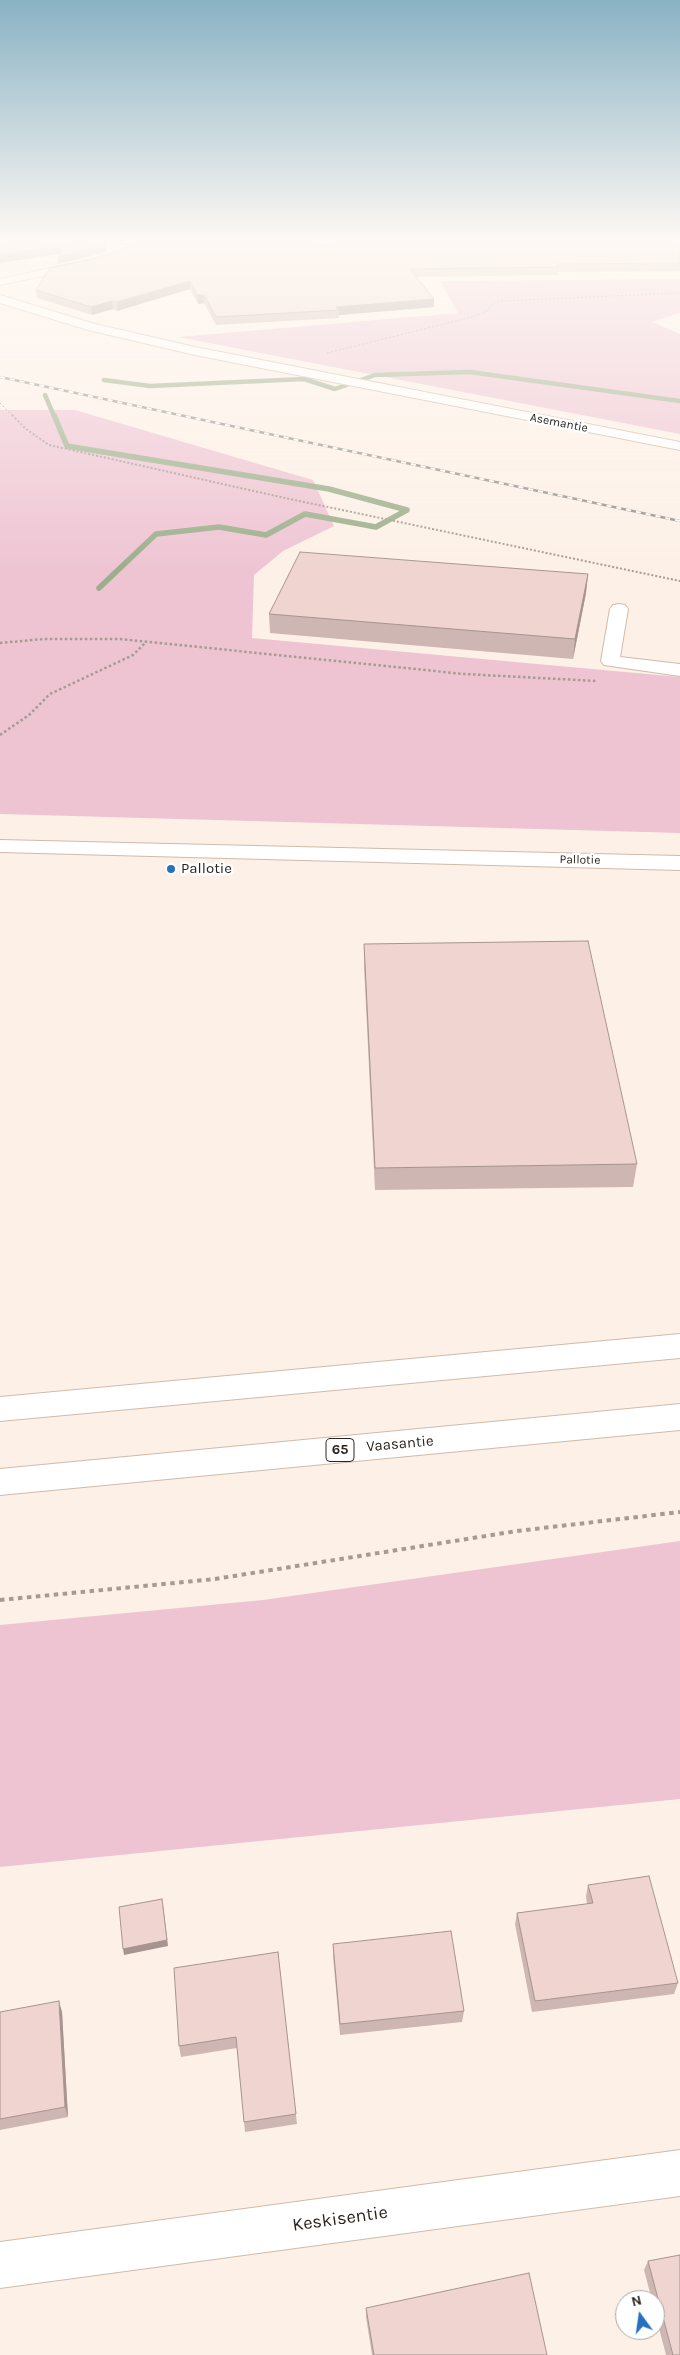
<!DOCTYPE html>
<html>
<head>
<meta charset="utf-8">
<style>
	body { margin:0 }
	#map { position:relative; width:680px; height:2355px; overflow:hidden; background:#fdf1e7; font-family:Karla,sans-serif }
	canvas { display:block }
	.north { position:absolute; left:615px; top:2290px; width:50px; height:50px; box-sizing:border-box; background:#fff; border:1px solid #aaa7a5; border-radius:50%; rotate:346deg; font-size:14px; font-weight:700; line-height:20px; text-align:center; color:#2b241e }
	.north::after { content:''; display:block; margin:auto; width:18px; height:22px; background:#2770c0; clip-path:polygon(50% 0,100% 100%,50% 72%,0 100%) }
</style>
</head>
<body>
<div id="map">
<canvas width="680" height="2355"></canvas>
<div class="north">N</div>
</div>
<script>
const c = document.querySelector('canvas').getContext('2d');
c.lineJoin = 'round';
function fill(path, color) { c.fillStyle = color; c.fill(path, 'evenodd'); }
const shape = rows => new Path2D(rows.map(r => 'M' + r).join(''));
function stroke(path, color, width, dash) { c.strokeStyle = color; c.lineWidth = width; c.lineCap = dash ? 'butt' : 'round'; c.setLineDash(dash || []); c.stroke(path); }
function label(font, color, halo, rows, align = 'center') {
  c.font = font + ' Karla,sans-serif'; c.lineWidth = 5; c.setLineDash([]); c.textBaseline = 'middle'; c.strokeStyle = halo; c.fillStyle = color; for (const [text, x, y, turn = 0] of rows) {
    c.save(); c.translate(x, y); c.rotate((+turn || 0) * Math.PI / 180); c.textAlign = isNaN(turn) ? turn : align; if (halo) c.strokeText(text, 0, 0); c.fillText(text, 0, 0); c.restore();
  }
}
const green = shape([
	[680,279,680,313,652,322,680,334,680,434,178,337,458,313,440,281],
	[0,410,75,410,313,480,334,526,283,551,254,575,252,638,680,677,680,833,0,814],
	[680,1541,680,1799,0,1867,0,1625,263,1600]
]);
const streamFar1 = shape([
	[104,380,150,386,304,379,335,389,375,375,470,372,680,401],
	[45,395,54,416]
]);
const stream = shape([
	[54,415,67,446,329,489,407,510,376,527,305,514,266,535,219,527,156,534,99,588]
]);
const pathFar3 = shape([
	[327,353,472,317,486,312,493,303,502,301,680,293],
	[0,403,13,416]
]);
const pathFar2 = shape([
	[12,415,26,429,49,445,285,498,680,581]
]);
const pathFar1 = shape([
	[0,643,44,639,120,639,464,674,597,681],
	[0,735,29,715,50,694,133,655,146,642]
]);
const path = shape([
	[0,1600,215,1579,517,1531,680,1512]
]);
const minor = shape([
	[139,243,153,243,99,264,0,285,0,279,92,259,139,243],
	[0,295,95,324,195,347,680,442,680,450,195,355,88,330,0,303,0,295],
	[619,604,625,605,628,609,620,657,680,664,680,676,604,665,601,661,610,609,613,605,619,604],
	[0,840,680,856,680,870,0,852,0,840],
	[680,2150,680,2196,0,2288,0,2242,680,2150]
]);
const highway = shape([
	[680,1334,680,1358,0,1421,0,1397,680,1334],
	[680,1404,680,1430,0,1495,0,1469,680,1404]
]);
const rail = shape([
	[0,377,680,521]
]);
const wall = shape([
	[103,243,134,243,126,245],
	[322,245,323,246,676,245,680,245,680,271,558,272,558,275,416,277,434,299,434,307,339,315,339,318,216,325,204,303,198,304,190,289,117,311,113,309,92,315,37,298,36,290,99,258],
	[588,574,586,593,573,659,270,633,269,614],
	[364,944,637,1164,633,1187,375,1190,364,966],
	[588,1885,678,1983,674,1994,532,2012,515,1924,517,1913,587,1904,586,1896],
	[333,1944,464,2011,462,2022,340,2035,333,1956],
	[278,1952,297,2124,245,2132,237,2048,181,2057,179,2046],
	[0,2012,62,2012,68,2117,0,2130],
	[648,2261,680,2355,666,2355,655,2313,655,2300,652,2300,644,2270],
	[366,2308,547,2355,372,2355,366,2317]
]);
const shadedWall = shape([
	[126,243,134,243,126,245],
	[315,243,330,243,316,247],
	[105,244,106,252,58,264,58,257],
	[65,245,66,253,0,263,0,255],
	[190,281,190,289,117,311,117,302],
	[197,295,204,295,204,303,198,304],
	[434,299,434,307,339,315,339,310,336,307],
	[112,301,113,309,92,315,91,307],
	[588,574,586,593,573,659,575,639],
	[163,1905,168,1946,124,1955,123,1949],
	[59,2001,62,2012,68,2117,65,2107]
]);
const building = shape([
	[0,243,85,243,105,244,58,257,65,245,0,255,0,243],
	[139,243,316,243,323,246,337,243,673,243,676,245,680,245,680,263,557,264,558,267,410,269,434,299,336,307,339,310,216,317,204,295,197,295,190,281,117,302,112,301,91,307,36,290,50,268,99,258,139,243],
	[300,552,588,574,575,639,269,614,300,552],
	[588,941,637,1164,375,1168,364,944,588,941],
	[649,1876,678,1983,535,2001,517,1913,593,1903,588,1885,649,1876],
	[162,1899,167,1940,123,1949,119,1907,162,1899],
	[451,1931,464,2011,340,2024,333,1944,451,1931],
	[278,1952,296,2114,244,2122,236,2037,179,2046,174,1968,278,1952],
	[59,2001,65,2107,0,2119,0,2012,59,2001],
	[680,2255,680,2355,673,2355,648,2261,680,2255],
	[529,2273,547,2355,374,2355,366,2308,529,2273]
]);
const markers = [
	[171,869,5,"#2770c0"]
];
const farStreetnames = [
	["Asemantie",559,423,11],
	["Pallotie",580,860,1]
];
const shields = [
	[340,1450,28]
];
const shieldNames = [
	["65",340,1450]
];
const poiNames = [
	["Pallotie",181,869]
];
const streetNames = [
	["Vaasantie",400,1444,-5]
];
const nearStreetnames = [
	["Keskisentie",340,2219,-8]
];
fill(green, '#eec4d3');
stroke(streamFar1, '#9cae8b', 4.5);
stroke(stream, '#9cae8b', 5.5);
stroke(minor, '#cebbab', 2);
stroke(highway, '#cebbab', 2);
stroke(pathFar3, '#a59b92', 1, [2, 2]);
stroke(pathFar2, '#a59b92', 2, [2, 2]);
stroke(pathFar1, '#a59b92', 2.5, [2.5, 2.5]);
stroke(path, '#a59b92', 4, [4.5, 4.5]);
fill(minor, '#fff');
fill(highway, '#fff');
stroke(rail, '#988f87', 2.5);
stroke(rail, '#fff', 2, [5]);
fill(wall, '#ceb6b2');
fill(shadedWall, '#a79491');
fill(building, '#efd4cf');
stroke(building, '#a79491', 1);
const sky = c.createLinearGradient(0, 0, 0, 572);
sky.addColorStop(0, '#89b2c3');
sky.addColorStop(0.42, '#fef9f4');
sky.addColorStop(1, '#fef9f400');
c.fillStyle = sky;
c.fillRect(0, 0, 680, 572);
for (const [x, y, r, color] of markers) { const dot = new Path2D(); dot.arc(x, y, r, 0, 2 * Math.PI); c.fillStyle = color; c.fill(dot); stroke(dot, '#fff', 2); }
label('12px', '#2b241e', '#fff', farStreetnames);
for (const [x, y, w] of shields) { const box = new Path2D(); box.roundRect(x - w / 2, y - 11.5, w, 23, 4); c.fillStyle = '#fff'; c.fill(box); stroke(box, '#2b241e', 1); }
label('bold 14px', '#2b241e', null, shieldNames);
label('15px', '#2b241e', '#fff', poiNames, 'left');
label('15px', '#2b241e', '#fff', streetNames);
label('18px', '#2b241e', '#fff', nearStreetnames);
</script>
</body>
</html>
